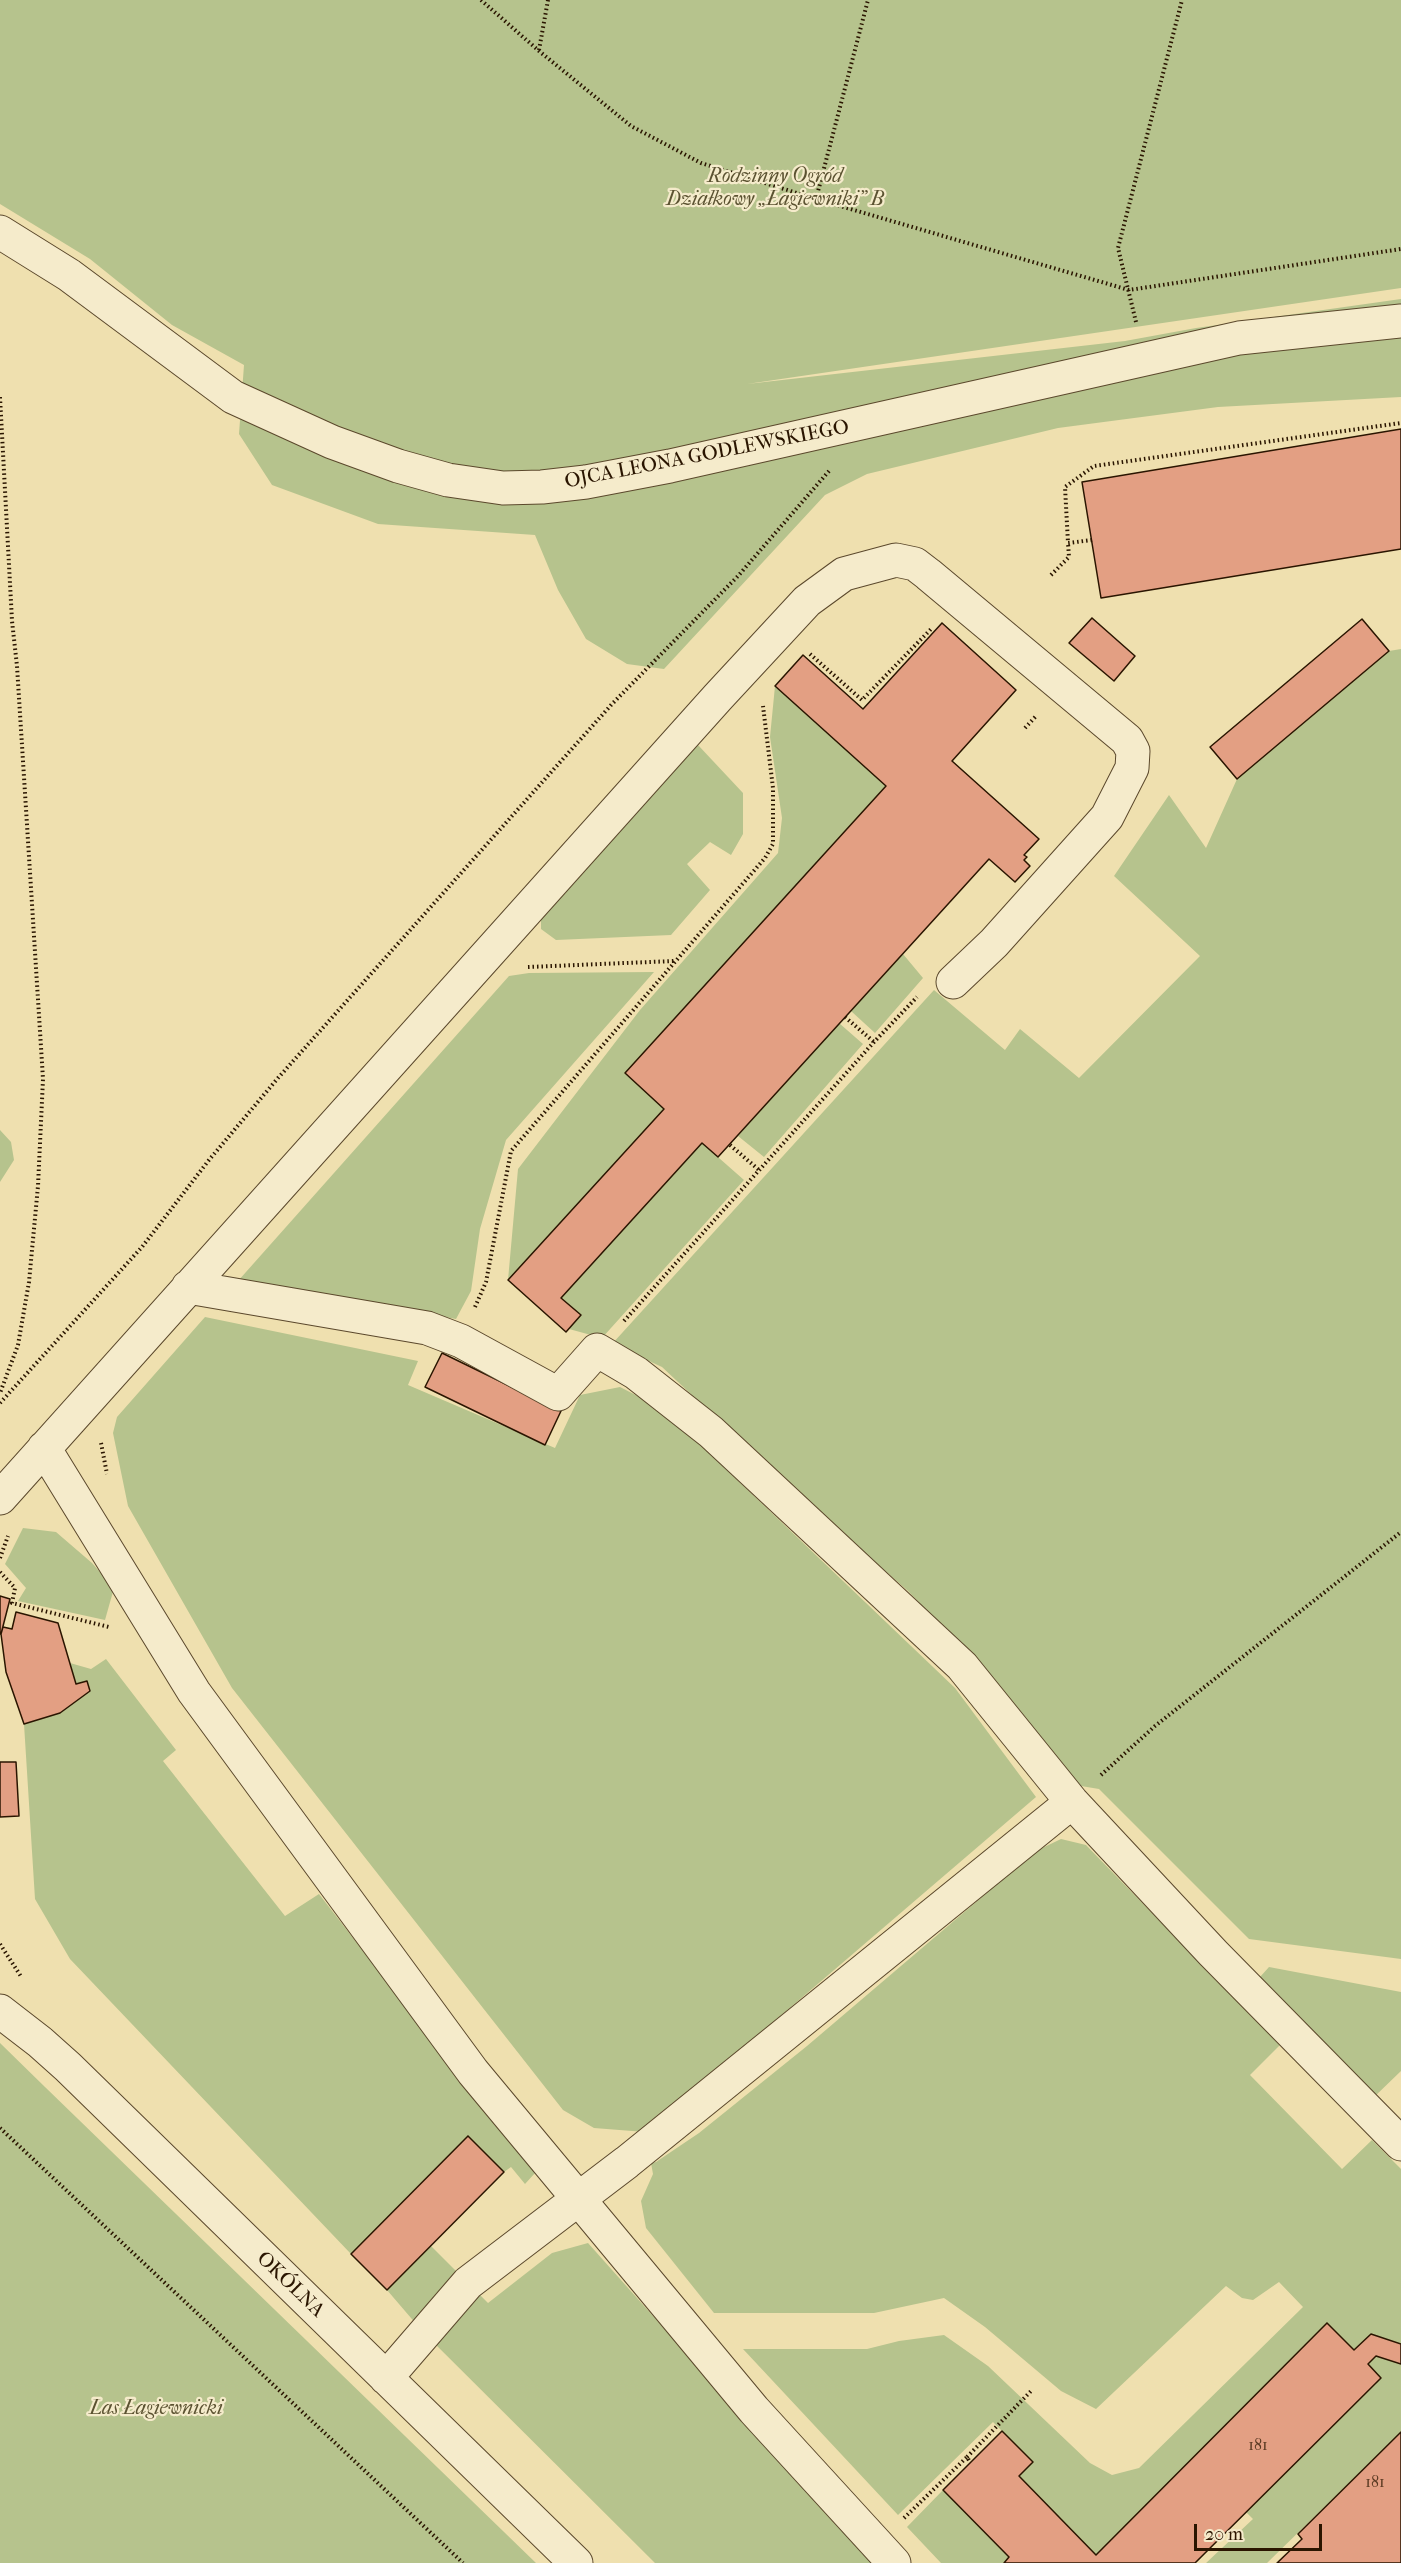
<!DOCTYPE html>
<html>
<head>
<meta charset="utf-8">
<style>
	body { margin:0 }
	#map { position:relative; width:1401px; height:2563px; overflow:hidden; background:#efe0af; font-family:"IM FELL French Canon",serif }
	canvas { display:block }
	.scale { position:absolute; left:1194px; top:2524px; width:128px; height:27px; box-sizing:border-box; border:3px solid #2a1500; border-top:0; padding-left:8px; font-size:18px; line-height:21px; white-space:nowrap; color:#2a1500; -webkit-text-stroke:4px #f5ebcb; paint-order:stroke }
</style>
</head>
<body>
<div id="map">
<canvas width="1401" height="2563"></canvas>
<div class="scale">20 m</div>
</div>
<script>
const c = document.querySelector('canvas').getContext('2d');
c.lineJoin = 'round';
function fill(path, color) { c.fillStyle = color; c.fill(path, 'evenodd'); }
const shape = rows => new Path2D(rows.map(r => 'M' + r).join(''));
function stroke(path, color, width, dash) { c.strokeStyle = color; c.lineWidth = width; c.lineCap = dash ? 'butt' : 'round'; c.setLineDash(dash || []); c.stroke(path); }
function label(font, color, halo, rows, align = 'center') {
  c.font = font + ' "IM FELL French Canon",serif'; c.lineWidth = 4.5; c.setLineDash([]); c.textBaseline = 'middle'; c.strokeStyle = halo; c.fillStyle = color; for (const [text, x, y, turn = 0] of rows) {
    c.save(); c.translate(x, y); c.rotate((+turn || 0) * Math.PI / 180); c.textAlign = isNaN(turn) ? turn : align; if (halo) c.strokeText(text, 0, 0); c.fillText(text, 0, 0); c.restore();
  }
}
const green = shape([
	[0,0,1401,0,1401,288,747,384,1125,341,1196,328,1401,299,1401,397,1218,407,1058,428,867,474,825,495,664,669,627,664,586,639,558,590,535,535,378,524,272,485,239,434,244,365,172,325,90,259,0,204],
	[1401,649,1401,1959,1249,1939,1099,1789,1075,1785,1007,1696,908,1591,789,1486,662,1367,612,1344,934,990,1005,1050,1020,1029,1079,1078,1200,956,1114,876,1169,795,1206,848,1237,779,1389,651],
	[775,686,886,786,625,1073,664,1109,508,1280,518,1169,640,1010,778,853,782,818,770,737],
	[698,745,743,793,743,834,731,855,710,842,687,864,710,890,671,935,556,940,541,929,541,913,691,748],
	[903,954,923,978,875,1033,851,1011],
	[654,972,506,1140,480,1229,471,1291,456,1319,238,1281,509,976,529,973],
	[839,1023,863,1044,764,1157,738,1136],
	[0,1130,11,1142,14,1160,0,1182],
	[702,1143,744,1180,602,1338,569,1329,581,1315,561,1298],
	[205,1317,418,1361,408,1385,555,1448,580,1395,620,1387,663,1409,955,1688,1036,1797,645,2132,594,2128,563,2110,232,1688,128,1506,113,1433,117,1417],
	[23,1528,56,1532,92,1563,114,1588,105,1620,18,1601,26,1588,5,1564],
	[106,1659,176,1750,163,1761,285,1916,319,1894,535,2173,525,2184,511,2167,504,2172,468,2136,351,2254,70,1959,35,1899,24,1724,60,1713,90,1691,87,1682,76,1684,70,1663,91,1669],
	[1061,1839,1086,1845,1280,2045,1250,2075,1342,2169,1372,2140,1401,2169,1401,2344,1371,2334,1354,2350,1327,2323,1096,2555,1019,2476,1033,2462,993,2422,898,2515,743,2349,867,2349,899,2341,944,2335,988,2366,1090,2463,1112,2475,1139,2468,1303,2307,1279,2282,1253,2300,1242,2298,1226,2286,1096,2409,1061,2391,985,2327,944,2298,874,2313,714,2313,646,2228,641,2201,653,2174,651,2163,656,2162,699,2133,807,2046,1036,1851],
	[1269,1967,1401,1992,1401,2071,1372,2099,1259,1988,1260,1977],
	[0,2043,45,2087,536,2563,0,2563],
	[588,2243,873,2563,655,2563,423,2332,387,2290,431,2246,488,2303,552,2253],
	[1376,2356,1401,2364,1401,2432,1267,2563,1206,2563,1253,2519,1246,2512,1381,2378,1368,2364],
	[943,2490,1009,2557,1004,2563,941,2563,907,2527]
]);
const building = shape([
	[1401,429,1401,549,1101,598,1082,482,1401,429],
	[1092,618,1135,656,1114,681,1069,643,1092,618],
	[1362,619,1389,651,1237,779,1210,747,1362,619],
	[942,623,1016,690,952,761,1039,839,1024,855,1027,857,1024,860,1030,866,1015,882,989,859,718,1157,702,1143,561,1298,581,1315,566,1332,508,1280,664,1109,625,1073,886,786,775,686,803,655,863,709,942,623],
	[442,1353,561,1411,545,1445,425,1387,442,1353],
	[0,1596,10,1599,1,1634,0,1634,0,1596],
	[16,1612,58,1623,76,1684,87,1681,90,1691,60,1713,24,1724,6,1672,1,1634,3,1627,12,1629,16,1612],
	[0,1762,16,1762,19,1816,0,1817,0,1762],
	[468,2136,504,2172,387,2290,351,2254,468,2136],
	[1327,2323,1354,2350,1371,2334,1401,2344,1401,2364,1376,2356,1368,2364,1381,2378,1195,2563,1004,2563,1009,2557,943,2490,1002,2431,1033,2462,1019,2476,1096,2555,1327,2323],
	[1401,2432,1401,2563,1277,2563,1302,2539,1298,2534,1401,2432]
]);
const path = shape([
	[481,0,539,51,631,126,701,163,816,199,1129,290,1401,249],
	[539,50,548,0],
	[816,199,868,0],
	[1136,322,1118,248,1182,0],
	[0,397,12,621,17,666,43,1079,38,1186,29,1282,18,1345,0,1393],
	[1092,540,1068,543,1065,487,1094,466,1401,423],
	[1051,575,1069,557,1068,543],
	[810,654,862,700,932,628],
	[1025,728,1037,715],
	[528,967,674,961],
	[845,1017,874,1042],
	[730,1145,759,1170],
	[475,1307,486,1282,511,1151,765,858,773,844,773,788,763,706],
	[624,1321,874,1042,917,997],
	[0,1403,142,1247,209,1160,278,1078,612,704,738,576,829,471],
	[101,1443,107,1474],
	[0,1558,8,1536],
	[0,1572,15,1588,12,1603,109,1627],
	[1101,1775,1155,1726,1401,1532],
	[0,1944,22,1978],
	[0,2128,463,2563],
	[967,2457,1032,2390],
	[904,2518,967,2457,970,2462]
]);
const minor = shape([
	[0,232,69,275,233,397,332,442,398,466,448,480,503,488,542,487,586,482,670,466,1239,338,1401,321],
	[188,1287,427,1328,461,1341,558,1394,597,1350,636,1373,711,1432,962,1666,1072,1802,1213,1953,1401,2144],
	[44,1448,194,1692,473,2072,754,2410,894,2563],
	[0,1498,718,697,807,601,844,574,896,560,915,564,928,574,1127,740,1133,751,1132,768,1107,817,994,943,953,982],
	[0,2011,40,2042,68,2067,576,2563],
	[386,2378,468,2283,627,2162,1072,1802]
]);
const numberNames = [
	["181",1258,2446],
	["181",1375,2483]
];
const parkNames = [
	["Rodzinny Ogród",775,177],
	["Działkowy „Łagiewniki” B",775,200],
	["Las Łagiewnicki",156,2409]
];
const streetNames = [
	["OJCA LEONA GODLEWSKIEGO",707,455,-11],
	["OKÓLNA",290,2285,44]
];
fill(green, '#b6c38d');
fill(building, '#e39f83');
stroke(building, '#2a1500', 1.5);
stroke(minor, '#5b482c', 35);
stroke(path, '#2a1500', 4, [1.5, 3]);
stroke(minor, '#f5ebcb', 33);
label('16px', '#583821', null, numberNames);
label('italic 20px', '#5b5231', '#f5ebcb', parkNames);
label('20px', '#2a1500', '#f5ebcb', streetNames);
</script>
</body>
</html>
